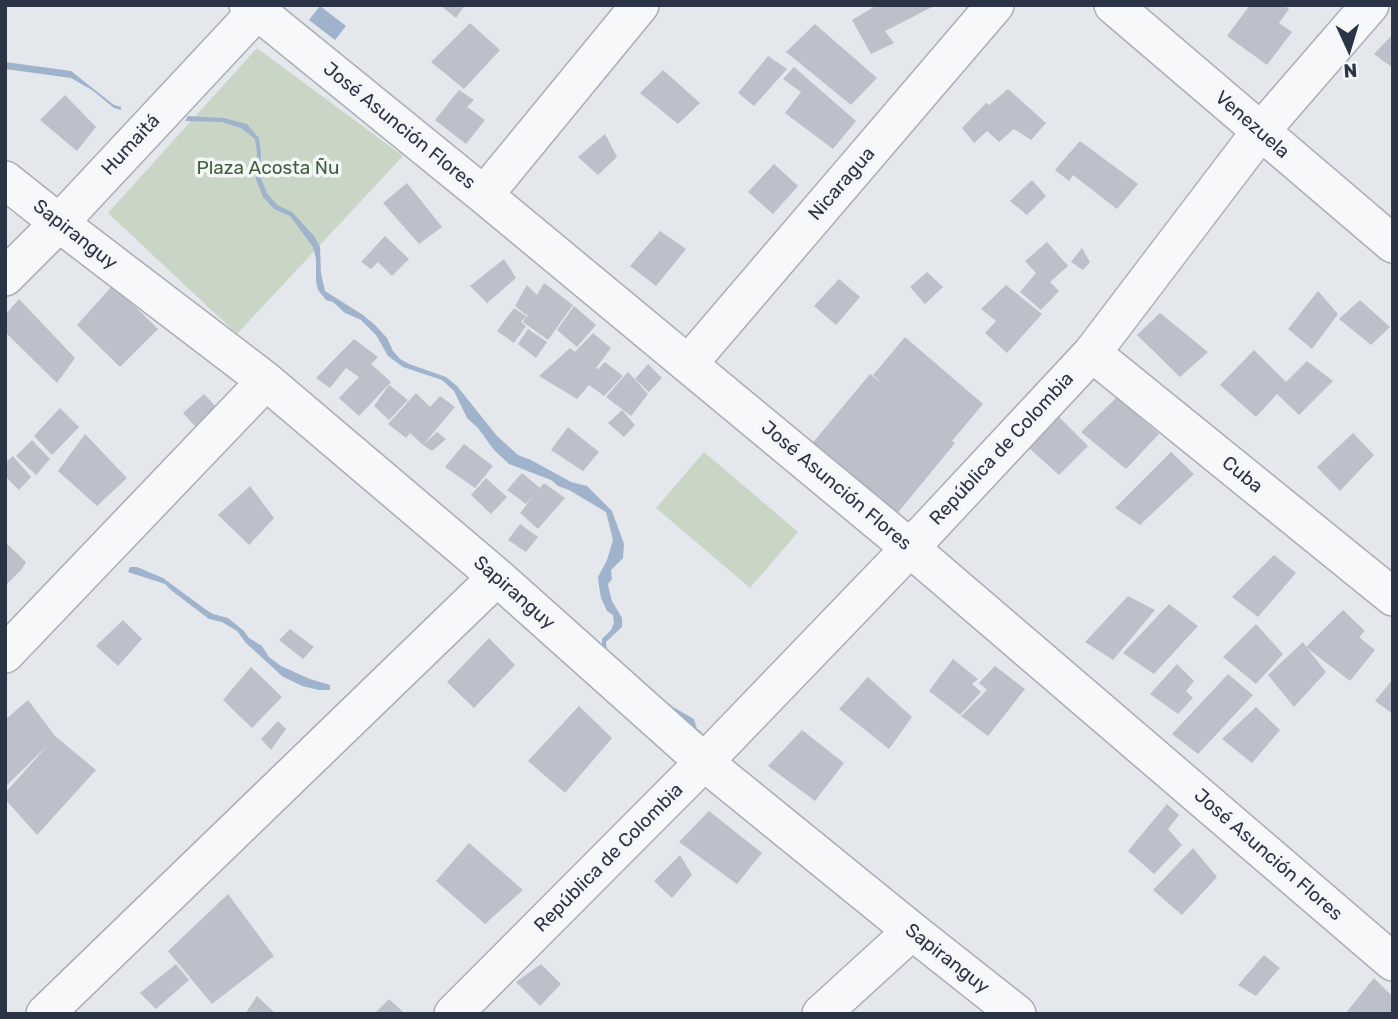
<!DOCTYPE html>
<html>
<head>
<meta charset="utf-8">
<style>
	body { margin:0 }
	#map { position:relative; width:1398px; height:1019px; overflow:hidden; background:#e4e7ec; font-family:Rubik,sans-serif }
	canvas { display:block }
	.frame { position:absolute; inset:0; border:7px solid #2b3445; pointer-events:none }
	.north { position:absolute; left:1314px; top:14px; width:70px; height:70px; -webkit-text-stroke:5px #f4f6f9; paint-order:stroke; rotate:176deg; font-size:19px; font-weight:700; line-height:28px; text-align:center; color:#2b3445 }
	.north::after { content:''; display:block; margin:auto; width:24px; height:32px; background:#2b3445; clip-path:polygon(50% 0,100% 100%,50% 72%,0 100%) }
</style>
</head>
<body>
<div id="map">
<canvas width="1398" height="1019"></canvas>
<div class="frame"></div>
<div class="north">N</div>
</div>
<script>
const c = document.querySelector('canvas').getContext('2d');
c.lineJoin = 'round';
function fill(path, color) { c.fillStyle = color; c.fill(path, 'evenodd'); }
const shape = rows => new Path2D(rows.map(r => 'M' + r).join(''));
function stroke(path, color, width, dash) { c.strokeStyle = color; c.lineWidth = width; c.lineCap = dash ? 'butt' : 'round'; c.setLineDash(dash || []); c.stroke(path); }
function label(font, color, halo, rows, align = 'center') {
  c.font = font + ' Rubik,sans-serif'; c.lineWidth = 7; c.setLineDash([]); c.textBaseline = 'middle'; c.strokeStyle = halo; c.fillStyle = color; for (const [text, x, y, turn = 0] of rows) {
    c.save(); c.translate(x, y); c.rotate((+turn || 0) * Math.PI / 180); c.textAlign = isNaN(turn) ? turn : align; if (halo) c.strokeText(text, 0, 0); c.fillText(text, 0, 0); c.restore();
  }
}
const green = shape([
	[257,48,403,156,237,334,108,213],
	[704,452,798,532,750,588,656,508]
]);
const water = shape([
	[320,6,346,26,335,40,309,20],
	[5,62,71,71,114,105,121,107,121,110,114,108,92,90,71,78,5,69],
	[188,116,224,118,247,124,259,138,261,153,260,176,267,193,277,205,292,212,314,236,320,247,321,273,325,291,363,315,375,325,387,338,393,351,400,359,409,364,446,377,457,386,497,436,518,455,531,460,571,482,587,486,612,511,624,544,623,558,611,570,612,579,608,584,609,590,612,601,622,618,622,627,606,642,607,651,656,696,660,697,673,707,694,719,697,729,702,732,700,734,602,653,602,639,611,630,614,623,613,615,607,611,601,598,599,586,598,577,607,560,613,540,606,512,569,490,558,486,551,480,509,464,494,450,478,428,467,418,454,391,442,380,403,367,388,356,376,335,361,320,345,313,333,302,326,300,318,290,316,281,316,259,313,247,290,216,274,209,263,197,256,179,257,152,255,139,241,128,222,122,185,121],
	[130,567,137,567,163,578,205,609,213,614,228,618,244,631,249,638,262,646,269,657,281,666,310,679,330,685,330,690,319,690,302,686,282,676,246,643,237,631,222,622,209,619,172,591,165,584,128,572]
]);
const building = shape([
	[440,5,465,5,456,18],
	[877,5,932,5,932,7,885,31,894,43,871,54,852,20],
	[1250,5,1284,5,1289,9,1279,23,1292,32,1267,65,1227,36],
	[470,23,500,50,464,89,431,62],
	[815,24,877,78,851,105,786,52],
	[1393,34,1393,68,1374,54],
	[768,56,787,69,754,106,738,93],
	[794,67,856,121,833,149,785,113,801,92,783,79],
	[663,70,700,103,678,124,640,93],
	[1008,89,1046,123,1031,140,1014,129,999,142,987,131,974,143,962,128,986,103,989,105],
	[459,90,474,100,467,107,485,120,466,144,435,120],
	[65,95,96,127,77,151,40,120],
	[605,134,617,157,598,175,578,157],
	[1080,141,1138,184,1117,209,1073,175,1069,181,1055,170],
	[774,164,798,186,773,214,748,192],
	[1032,180,1046,196,1027,215,1010,201],
	[407,183,442,227,419,244,383,203],
	[660,231,686,249,656,286,630,266],
	[385,236,409,259,392,276,378,262,371,269,361,262],
	[1047,242,1068,266,1050,282,1059,291,1041,310,1020,292,1036,273,1025,261],
	[1082,248,1090,262,1083,270,1071,262],
	[504,259,516,278,487,303,470,286],
	[927,272,943,287,925,304,910,287],
	[839,279,860,297,836,325,814,306],
	[544,283,573,305,548,340,523,322,526,316,529,318,527,315,528,313,526,315,515,306,527,285,537,295],
	[113,285,158,329,120,367,77,325],
	[1006,285,1042,314,1007,353,985,333,996,321,981,309],
	[1318,291,1338,314,1312,349,1288,329],
	[19,299,75,358,57,383,5,332,5,315],
	[1360,300,1390,327,1371,345,1339,319],
	[574,306,596,325,577,347,557,330],
	[514,308,526,316,521,322,526,326,514,343,497,331],
	[1160,313,1208,352,1180,377,1137,335],
	[528,329,547,342,536,358,518,344],
	[593,333,611,348,596,368,598,369,605,362,623,376,604,396,589,385,577,399,539,376,570,348,575,352],
	[905,337,983,404,952,441,955,443,896,515,810,446,870,374,883,384,873,375],
	[354,339,378,357,371,364,391,382,359,416,339,398,359,377,346,368,330,388,316,378],
	[1254,350,1286,382,1307,361,1333,381,1299,415,1277,394,1256,417,1220,385],
	[648,364,662,378,649,392,635,379],
	[628,372,648,394,631,416,606,397],
	[389,385,408,400,389,420,374,406],
	[416,393,430,407,440,396,455,407,423,445,437,432,446,439,432,451,423,445,410,433,406,438,388,424],
	[204,394,219,410,200,432,183,413],
	[1117,397,1159,434,1126,469,1081,432],
	[60,408,79,427,52,455,34,436],
	[622,410,635,425,624,437,608,423],
	[1059,417,1088,446,1059,475,1029,448],
	[568,427,599,452,583,471,551,450],
	[1353,433,1374,455,1340,491,1317,467],
	[85,434,127,478,97,506,58,471],
	[32,440,50,459,36,475,16,456],
	[464,444,493,466,475,488,445,467],
	[1171,452,1194,474,1140,525,1115,508],
	[13,456,31,477,19,490,5,476,5,463],
	[522,473,540,488,544,483,565,498,538,529,520,513,538,490,526,504,507,490],
	[486,478,507,497,491,514,471,495],
	[250,486,274,518,249,545,218,515],
	[520,524,538,537,526,552,508,540],
	[5,542,26,562,22,569,5,586],
	[1274,555,1296,573,1258,617,1232,597],
	[1128,596,1155,610,1113,660,1085,642],
	[1169,604,1198,626,1154,674,1123,653],
	[1343,610,1365,631,1359,637,1375,650,1350,681,1307,648,1326,672,1294,707,1268,675,1303,642,1306,647],
	[123,620,142,639,118,666,96,646],
	[1256,624,1283,654,1256,684,1223,657],
	[290,629,314,647,303,659,279,640],
	[489,638,515,665,474,708,447,682],
	[953,659,978,679,972,684,981,692,960,715,929,691],
	[1177,664,1194,681,1186,691,1193,698,1178,714,1150,694],
	[995,666,1025,689,988,736,961,716,987,690,979,683],
	[251,667,282,697,252,728,223,700],
	[1228,674,1253,695,1198,754,1172,734],
	[868,677,912,717,889,749,839,709],
	[1393,679,1393,714,1375,701],
	[28,700,55,736,96,770,37,835,5,799,5,793,48,745,5,787,5,720],
	[579,706,612,738,565,793,528,761],
	[1256,707,1280,730,1252,763,1222,739],
	[278,721,286,729,271,750,261,739],
	[802,730,844,763,815,801,768,766],
	[1167,804,1179,815,1168,829,1182,845,1154,874,1128,851],
	[709,811,762,853,737,884,679,842],
	[469,843,523,890,485,924,436,881],
	[1193,848,1217,877,1182,915,1153,890],
	[680,855,692,875,672,898,654,881],
	[228,894,274,956,212,1004,168,951],
	[1264,955,1280,968,1256,996,1238,985],
	[176,964,189,980,156,1009,140,993],
	[541,964,561,984,540,1006,516,982],
	[1374,978,1393,997,1393,1009,1388,1014,1345,1014],
	[257,996,276,1014,245,1014],
	[389,999,403,1012,401,1014,374,1014]
]);
const minor = shape([
	[248,5,271,22,484,195,910,548,1393,962],
	[1113,5,1393,244],
	[5,180,59,223,266,381,497,577,704,762,912,931,1017,1014],
	[484,195,640,5],
	[5,277,59,223,256,12],
	[1092,353,1393,597],
	[689,363,995,5],
	[5,654,266,381],
	[45,1014,497,577],
	[453,1014,704,762,910,548,1092,353,1260,132,1370,5],
	[821,1014,912,931]
]);
const streetNames = [
	["Venezuela",1252,125,41],
	["José Asunción Flores",399,126,39],
	["Humaitá",131,145,-47],
	["Nicaragua",842,184,-49],
	["Sapiranguy",75,235,38],
	["República de Colombia",1002,449,-47],
	["Cuba",1242,475,39],
	["José Asunción Flores",836,486,40],
	["Sapiranguy",514,593,41],
	["José Asunción Flores",1268,855,41],
	["República de Colombia",609,858,-45],
	["Sapiranguy",947,959,38]
];
const parkNames = [
	["Plaza Acosta Ñu",268,169]
];
fill(green, '#c9d6c5');
fill(water, '#9fb4cc');
fill(building, '#bbc0ca');
stroke(minor, '#a9aeb7', 40);
stroke(minor, '#f7f8fa', 37);
label('19px', '#2b3445', '#f4f6f9', streetNames);
label('19px', '#3f6138', '#f4f6f9', parkNames);
</script>
</body>
</html>
